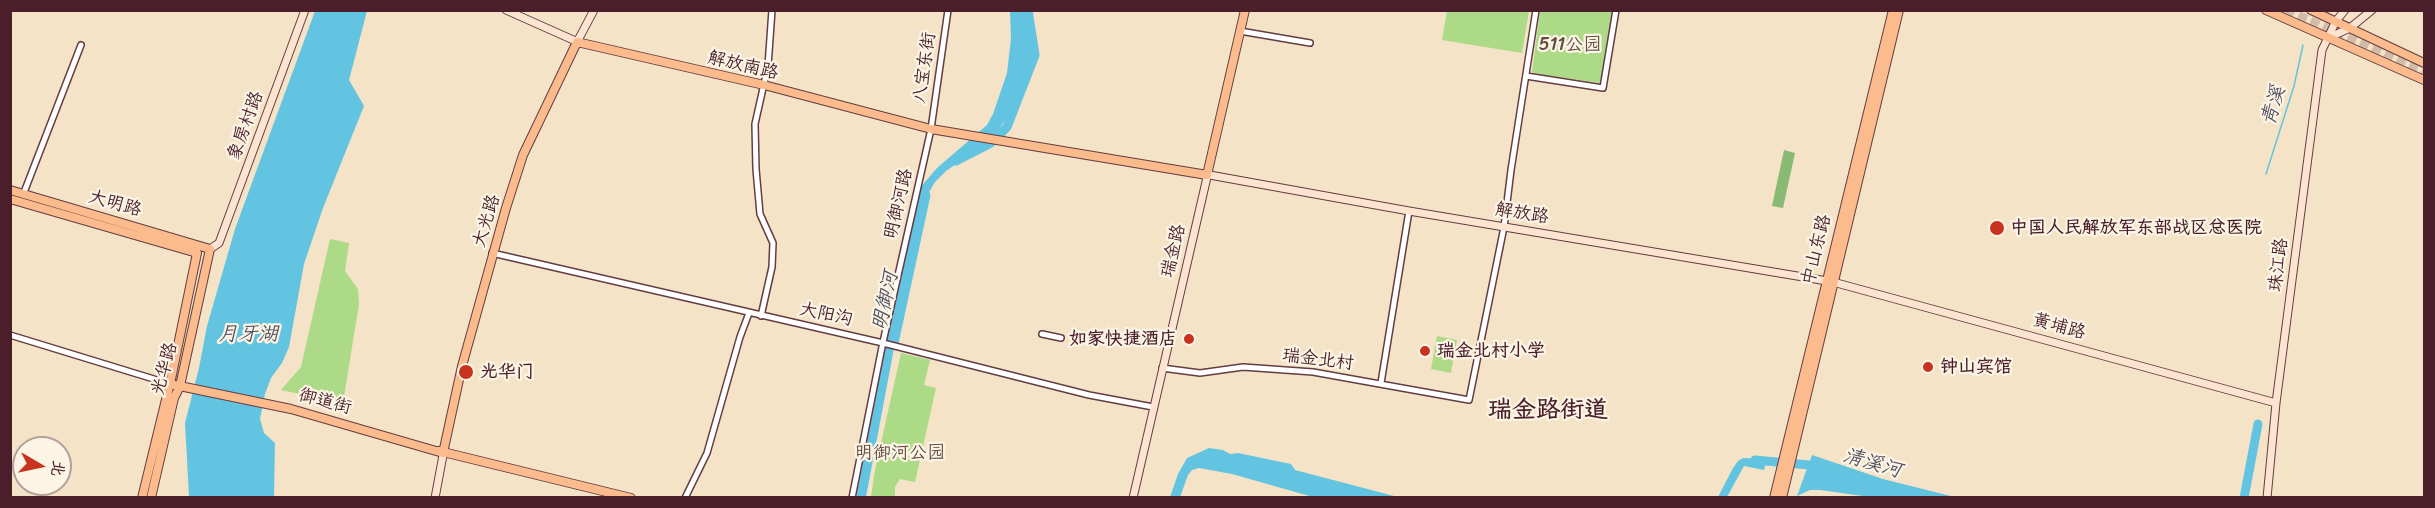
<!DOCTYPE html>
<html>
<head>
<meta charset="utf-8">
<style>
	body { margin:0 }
	#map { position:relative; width:2435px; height:508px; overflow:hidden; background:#f4e3c7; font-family:Sriracha,"LXGW WenKai TC",sans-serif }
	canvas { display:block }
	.frame { position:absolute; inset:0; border:12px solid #4a1f2b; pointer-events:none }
	.north { position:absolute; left:12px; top:436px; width:60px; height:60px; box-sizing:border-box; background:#fcf5e5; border:2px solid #b59f9b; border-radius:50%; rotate:99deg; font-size:16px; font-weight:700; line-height:24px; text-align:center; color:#4a1f2b }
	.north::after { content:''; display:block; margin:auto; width:21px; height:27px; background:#c8321e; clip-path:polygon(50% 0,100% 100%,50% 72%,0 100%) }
</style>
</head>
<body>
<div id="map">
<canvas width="2435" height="508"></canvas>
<div class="frame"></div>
<div class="north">北</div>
</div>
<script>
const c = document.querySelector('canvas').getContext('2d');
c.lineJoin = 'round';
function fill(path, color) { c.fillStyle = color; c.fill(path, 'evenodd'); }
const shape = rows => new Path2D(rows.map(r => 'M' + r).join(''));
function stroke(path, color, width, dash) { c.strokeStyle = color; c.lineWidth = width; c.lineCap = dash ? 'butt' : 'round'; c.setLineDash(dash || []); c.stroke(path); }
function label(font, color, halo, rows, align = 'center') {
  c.font = font + ' Sriracha,"LXGW WenKai TC",sans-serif'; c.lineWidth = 4.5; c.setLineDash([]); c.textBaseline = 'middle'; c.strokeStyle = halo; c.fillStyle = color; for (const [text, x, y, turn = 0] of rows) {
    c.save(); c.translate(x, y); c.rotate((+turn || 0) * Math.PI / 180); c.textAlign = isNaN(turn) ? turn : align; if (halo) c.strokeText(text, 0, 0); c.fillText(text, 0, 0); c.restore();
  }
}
const green = shape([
	[1447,11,1529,11,1522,53,1442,40],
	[1540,11,1613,11,1600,83,1537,74,1532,72],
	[330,239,349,243,345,271,358,289,359,304,343,403,281,390,301,367],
	[1437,336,1457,340,1451,373,1431,369],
	[901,353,930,360,924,385,936,388,915,482,900,479,895,487,895,497,871,497,875,470]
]);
const forest = shape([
	[1784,150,1795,153,1783,208,1772,206]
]);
const water = shape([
	[315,11,367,11,349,80,364,106,323,208,304,264,289,347,282,363,271,378,265,394,260,419,264,433,275,443,274,497,189,497,185,423,199,368,207,326,235,229],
	[1010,11,1030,11,1031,53,1020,90,1008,116,999,129,983,146,946,171,935,182,925,199,904,295,866,497,856,498,899,275,919,189,937,168,987,125,993,114,1007,73,1011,39],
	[1209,448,1223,450,1230,454,1238,453,1291,464,1295,470,1398,497,1313,497,1232,474,1199,468,1192,470,1188,475,1180,497,1170,497,1178,474,1187,458],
	[1812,455,1883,479,1955,497,1877,498,1820,490,1810,490,1797,496],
	[1743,458,1767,459,1764,470,1744,466,1727,497,1718,497,1733,468,1738,461]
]);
const stream = shape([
	[2266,174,2294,86,2303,45]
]);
const river = shape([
	[998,136,1007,127,1035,55,1028,10],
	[956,161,991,143],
	[894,343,926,195],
	[1755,460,1809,465,1821,469],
	[2244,498,2258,424]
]);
const highwayTunnel = shape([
	[2286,10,2424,72]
]);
const street = shape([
	[1240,31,1310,43],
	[1526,76,1603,88,1616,10],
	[23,195,81,45],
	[492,253,883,343,1089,395,1153,407],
	[761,316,772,267,773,243,760,214,756,169,755,124,768,66,772,10],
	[1042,334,1061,338],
	[10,335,170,384],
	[1162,368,1200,373,1243,367,1313,372,1469,400,1504,227,1511,170,1536,10],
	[1381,383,1409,211],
	[685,498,707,453,740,337,749,313],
	[852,498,883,342,931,129,948,10]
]);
const secondary = shape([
	[506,10,580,43],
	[2328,38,2350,28,2372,10],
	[576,44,594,10],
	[1204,174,1409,211,1833,282,2276,403],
	[210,249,219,243,305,10],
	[435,498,444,450],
	[1133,498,1208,173],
	[2267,498,2276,403,2322,50,2336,21,2345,10]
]);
const primary = shape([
	[2266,10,2424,80],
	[2311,10,2424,63],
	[10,190,210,249,180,386,174,398,151,498],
	[10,199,197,253,170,384,291,409,443,453,462,366,506,208,523,155,577,42,764,85,931,129,1207,175,1245,10],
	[439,451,631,498],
	[142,498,171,379],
	[1774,498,1893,10],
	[1782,498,1899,10]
]);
const markers = [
	[1997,228,8,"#c8321e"],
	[1189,339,6,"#c8321e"],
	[1425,351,6,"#c8321e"],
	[1928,367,6,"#c8321e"],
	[466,372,8,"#c8321e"]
];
const parkNames = [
	["511公园",1570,45],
	["明御河公园",900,453]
];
const streetNames = [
	["解放南路",743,66,13],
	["八宝东街",925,68,-82],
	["象房村路",246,126,-70],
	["大明路",115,204,16],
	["明御河路",899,204,-77],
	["解放路",1522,214,9],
	["大光路",487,221,-73],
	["中山东路",1817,250,-76],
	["瑞金路",1174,251,-77],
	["珠江路",2279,265,-83],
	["大阳沟",826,315,12],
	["黄埔路",2059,327,15],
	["瑞金北村",1318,360,7],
	["光华路",165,369,-75],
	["御道街",325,402,15]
];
const poiNames = [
	["中国人民解放军东部战区总医院",2010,228],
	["如家快捷酒店",1177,339,"right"],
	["瑞金北村小学",1437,351],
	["钟山宾馆",1940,367],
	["光华门",480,372]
];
const waterNames = [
	["青溪",2274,106,-73],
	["明御河",886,301,-78],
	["月牙湖",248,335],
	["清溪河",1872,464,16]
];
const districtNames = [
	["瑞金路街道",1548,411]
];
fill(green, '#acda87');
fill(forest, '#89ba74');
fill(water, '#63c4e1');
stroke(stream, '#63c4e1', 1.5);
stroke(river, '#63c4e1', 9);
stroke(highwayTunnel, '#d2bca8', 9, [9, 4.5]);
stroke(street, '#643c42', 8);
stroke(secondary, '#643c42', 9);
stroke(primary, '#643c42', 10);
stroke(street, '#fff', 5);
stroke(secondary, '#fde4d1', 7);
stroke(primary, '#fbbb8d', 8);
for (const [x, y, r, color] of markers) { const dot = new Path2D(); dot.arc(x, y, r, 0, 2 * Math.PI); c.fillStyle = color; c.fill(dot); stroke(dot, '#fcf5e5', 2); }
label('18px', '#624e42', '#fcf5e5', parkNames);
label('18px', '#4a1f2b', '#fcf5e5', streetNames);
label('bold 18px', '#4a1f2b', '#fcf5e5', poiNames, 'left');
label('italic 20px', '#525162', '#fcf5e5', waterNames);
label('bold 24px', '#4a1f2b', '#fcf5e5', districtNames);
</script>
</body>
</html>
